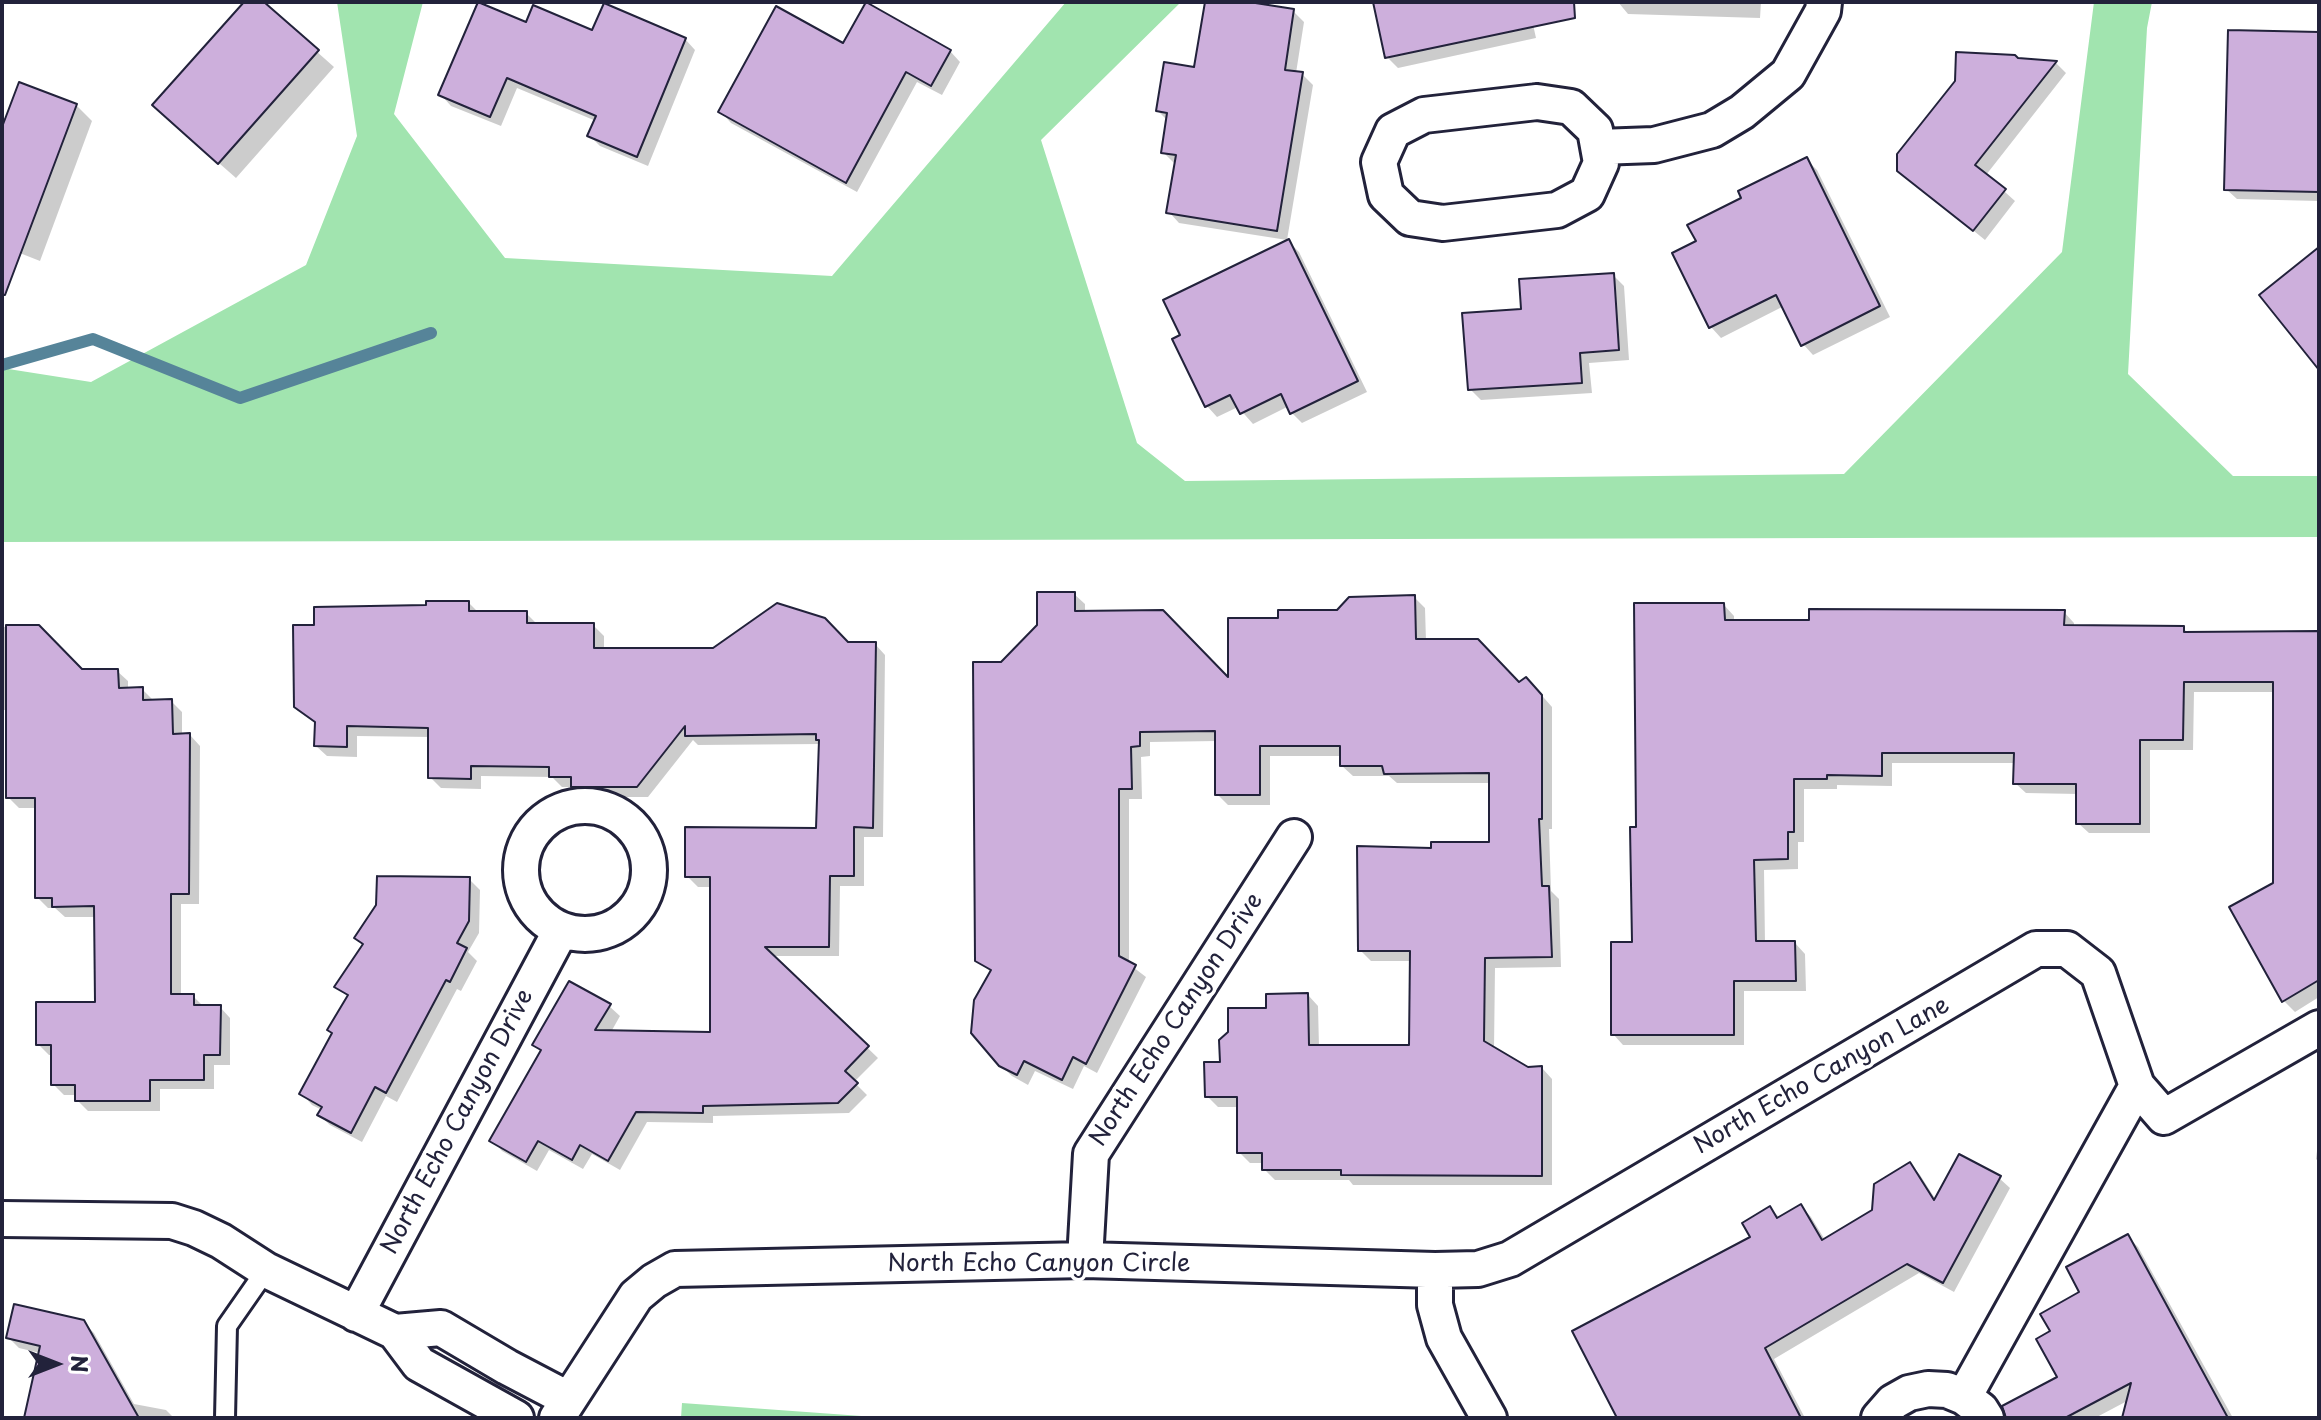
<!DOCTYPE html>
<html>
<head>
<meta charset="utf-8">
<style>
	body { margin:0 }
	#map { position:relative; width:2321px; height:1420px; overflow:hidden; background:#fff; font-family:"Playpen Sans",sans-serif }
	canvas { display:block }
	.frame { position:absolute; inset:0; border:4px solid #22223b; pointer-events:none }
	.north { position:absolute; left:16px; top:1324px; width:80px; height:80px; -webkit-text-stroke:6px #fff; paint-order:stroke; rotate:90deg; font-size:22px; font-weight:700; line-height:32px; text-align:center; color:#22223b }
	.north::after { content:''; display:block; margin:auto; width:28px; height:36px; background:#22223b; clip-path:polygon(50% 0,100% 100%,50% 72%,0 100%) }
</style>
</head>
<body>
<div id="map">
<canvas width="2321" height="1420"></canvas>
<div class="frame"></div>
<div class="north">N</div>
</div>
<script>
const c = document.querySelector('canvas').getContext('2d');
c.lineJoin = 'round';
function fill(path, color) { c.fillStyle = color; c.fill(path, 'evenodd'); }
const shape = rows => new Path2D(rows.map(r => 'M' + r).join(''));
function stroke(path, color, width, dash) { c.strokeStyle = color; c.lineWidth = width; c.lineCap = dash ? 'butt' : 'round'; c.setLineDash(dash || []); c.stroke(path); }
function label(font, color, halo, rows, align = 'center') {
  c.font = font + ' "Playpen Sans",sans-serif'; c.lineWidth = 7; c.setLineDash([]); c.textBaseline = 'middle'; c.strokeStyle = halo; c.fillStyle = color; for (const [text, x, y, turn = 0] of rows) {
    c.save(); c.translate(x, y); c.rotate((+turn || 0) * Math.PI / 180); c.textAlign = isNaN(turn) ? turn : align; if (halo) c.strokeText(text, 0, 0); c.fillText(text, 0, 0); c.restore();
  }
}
const green = shape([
	[337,2,423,2,394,114,505,258,832,276,1066,2,1181,2,1041,140,1137,443,1185,481,1844,474,2062,252,2094,2,2152,2,2147,28,2128,374,2233,476,2319,476,2319,537,2,542,2,368,91,382,306,265,357,136],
	[682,1403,889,1418,681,1418]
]);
const shadow = shape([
	[247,2,261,2,334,67,236,178,171,121],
	[1207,2,1237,2,1293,11,1304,22,1296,73,1302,74,1313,85,1287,240,1179,223,1169,212,1177,164,1174,163,1163,152,1168,121,1158,111,1196,69],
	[1375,2,1528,2,1536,38,1398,68,1387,57],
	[1618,2,1761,2,1760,18,1628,14],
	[527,24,685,39,695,50,648,166,600,146,590,136,596,121,517,88,501,126,451,106,441,95],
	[2319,34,2319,201,2237,199,2226,189],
	[844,46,950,51,960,62,942,95,917,82,857,192,731,123,721,112],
	[2017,60,2056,63,2066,73,1986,175,2015,201,1985,240,1899,170,1957,81],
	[76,105,92,121,40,261,2,246,2,132],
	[1806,159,1817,170,1890,317,1813,355,1803,344,1782,307,1721,338,1711,327,1674,254,1698,242,1744,199],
	[1288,241,1299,252,1367,392,1302,423,1292,413,1289,406,1253,424,1238,407,1217,417,1207,406,1175,340,1183,336],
	[1613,275,1624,286,1629,360,1589,363,1592,393,1481,400,1470,389,1523,311],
	[1074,594,1085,604,1085,613,1230,681,1280,620,1338,612,1414,597,1425,608,1426,641,1537,690,1552,707,1552,829,1549,829,1551,891,1559,899,1561,967,1495,968,1494,1049,1528,1069,1542,1068,1552,1079,1552,1185,1353,1185,1349,1180,1275,1180,1264,1169,1264,1163,1250,1163,1239,1152,1239,1107,1218,1107,1207,1096,1222,1064,1268,1010,1308,995,1318,1006,1319,1047,1411,1047,1412,961,1371,961,1360,950,1433,850,1491,844,1491,783,1397,783,1389,776,1353,776,1342,766,1342,756,1270,756,1270,805,1228,805,1217,794,1217,741,1150,742,1150,756,1141,757,1142,799,1129,799,1129,964,1146,977,1097,1073,1084,1066,1073,1089,1035,1071,1028,1085,1012,1076,1000,1065,992,973,977,960,1002,664],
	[469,603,479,613,526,613,537,624,593,625,604,636,604,650,714,650,875,644,885,655,883,837,864,837,864,886,840,886,839,956,772,956,878,1058,854,1082,867,1095,849,1113,713,1116,713,1123,647,1122,620,1170,592,1154,583,1169,549,1150,537,1171,502,1151,492,1140,542,1053,534,1045,609,1006,620,1016,611,1032,712,1034,712,887,698,887,687,876,818,830,821,744,698,745,693,740,648,797,583,797,573,787,562,787,552,777,481,776,481,789,441,788,430,777,430,737,357,736,357,757,327,756,316,746,317,724,296,706,316,627,428,607],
	[1724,605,1734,616,1734,622,2064,612,2074,623,2074,627,2183,628,2189,634,2319,633,2319,997,2295,1012,2284,1001,2232,907,2275,884,2275,692,2194,692,2193,750,2150,750,2150,833,2089,833,2078,823,2078,794,2026,793,2015,783,2016,763,1892,763,1892,786,1837,785,1837,789,1804,789,1804,842,1798,842,1798,869,1764,870,1765,943,1795,943,1805,954,1806,991,1744,991,1744,1045,1623,1045,1613,1034,1634,944,1638,829],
	[2,627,38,627,82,671,117,671,128,681,128,689,142,689,153,700,171,701,182,712,182,736,190,735,200,746,199,904,181,904,181,996,193,996,204,1007,220,1007,230,1018,230,1065,214,1065,214,1089,160,1089,160,1111,88,1111,77,1100,77,1095,64,1095,53,1084,53,1055,49,1055,38,1044,97,1004,96,917,65,917,55,908,48,908,37,897,37,808,19,808,8,797,7,710,2,710],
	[469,879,480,890,479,933,468,952,477,961,461,991,457,989,397,1102,386,1096,362,1142,330,1125,319,1115,322,1110,312,1105,302,1094,333,1034,349,998,337,986,364,945,357,938],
	[2319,1135,2319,1162,2316,1159],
	[1910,1164,1920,1175,1936,1200,1999,1178,2010,1188,1954,1292,1919,1273,1774,1359,1805,1418,1619,1418,1753,1238,1770,1208,1780,1218,1801,1206,1811,1217,1825,1240,1874,1211],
	[2127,1236,2138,1247,2233,1418,2124,1418,2129,1400,2095,1418,2024,1418,2060,1378,2053,1332],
	[83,1322,94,1333,134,1404,166,1410,174,1418,26,1418,40,1353,19,1348,8,1337]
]);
const stream = shape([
	[2,365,93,339,240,398,431,333]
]);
const building = shape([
	[244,2,264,2,319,50,218,164,152,105,244,2],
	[478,2,526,22,533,5,592,30,604,3,686,38,637,157,587,136,596,116,507,78,490,117,438,95,478,2],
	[866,2,951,50,931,86,906,72,846,183,718,112,776,6,843,43,866,2],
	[1205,2,1249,2,1294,9,1285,70,1303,72,1277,231,1166,213,1176,155,1161,153,1167,113,1156,111,1164,62,1194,67,1205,2],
	[1373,2,1574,2,1575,18,1385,58,1373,2],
	[2228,30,2319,32,2319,192,2224,190,2228,30],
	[1956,52,2015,55,2018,58,2057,61,1975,165,2006,189,1973,231,1897,171,1897,154,1955,81,1956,52],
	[19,82,77,104,5,295,2,295,2,127,19,82],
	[1807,157,1880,306,1801,346,1776,295,1709,328,1672,253,1696,241,1687,225,1741,198,1738,191,1807,157],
	[1289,239,1358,381,1290,414,1281,394,1240,414,1230,395,1205,407,1172,339,1180,335,1163,300,1289,239],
	[2319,247,2319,370,2259,295,2319,247],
	[1614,273,1619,350,1580,353,1582,383,1468,390,1462,313,1521,309,1519,279,1614,273],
	[1037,592,1075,592,1075,611,1163,610,1228,677,1228,618,1278,618,1278,610,1337,610,1349,597,1415,595,1416,639,1478,639,1519,682,1526,677,1542,695,1542,819,1539,819,1542,886,1549,886,1552,957,1485,958,1484,1041,1528,1067,1542,1066,1542,1176,1341,1175,1341,1170,1262,1170,1262,1153,1237,1153,1237,1097,1205,1097,1204,1062,1220,1062,1219,1040,1228,1032,1228,1008,1266,1008,1266,994,1308,993,1309,1045,1409,1045,1410,951,1358,951,1357,846,1431,848,1431,842,1489,842,1489,773,1384,774,1382,766,1340,766,1340,746,1260,746,1260,795,1215,795,1215,731,1140,732,1140,746,1131,747,1132,789,1119,789,1119,956,1136,965,1086,1064,1073,1057,1062,1080,1024,1061,1017,1075,999,1066,971,1033,974,1000,991,970,975,961,973,662,1001,662,1037,625,1037,592],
	[426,601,469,601,469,611,527,611,527,623,594,623,594,648,713,648,777,603,825,618,848,642,876,642,873,828,854,827,854,876,830,876,829,947,765,947,869,1046,845,1071,858,1083,838,1103,703,1106,703,1113,636,1112,608,1161,580,1145,572,1160,538,1141,526,1162,489,1141,541,1050,532,1045,569,981,611,1004,595,1030,710,1032,710,877,685,877,685,827,816,828,819,740,816,740,816,734,685,736,685,726,637,787,571,787,571,777,549,777,549,767,471,766,471,779,428,778,428,728,347,726,347,747,314,746,315,722,294,707,293,625,314,625,314,607,426,605,426,601],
	[1634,603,1724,603,1725,620,1809,620,1809,609,2065,610,2064,625,2184,626,2184,632,2319,631,2319,980,2282,1002,2229,907,2273,883,2273,682,2184,682,2183,740,2140,740,2140,824,2076,824,2076,784,2013,784,2014,753,1882,753,1882,776,1827,775,1827,779,1794,779,1794,832,1788,832,1788,859,1754,860,1756,941,1795,941,1796,981,1734,981,1734,1035,1611,1035,1611,942,1632,942,1630,827,1636,827,1634,603],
	[6,625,39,625,82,669,118,669,119,688,143,687,143,700,172,699,173,734,190,733,189,894,171,894,171,994,194,994,194,1005,221,1005,220,1055,204,1055,204,1080,150,1080,150,1101,75,1101,75,1085,51,1085,51,1045,36,1045,36,1002,95,1002,94,906,52,907,52,898,35,898,35,798,6,798,6,625],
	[377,876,470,877,469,921,457,943,467,948,450,982,446,980,386,1093,375,1087,351,1133,317,1115,322,1107,299,1094,332,1033,327,1030,348,995,334,987,363,944,354,938,376,905,377,876],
	[1959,1154,2001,1176,1943,1283,1907,1264,1765,1348,1801,1418,1617,1418,1572,1331,1750,1237,1742,1223,1770,1206,1777,1218,1801,1204,1822,1240,1872,1210,1874,1184,1910,1162,1934,1200,1959,1154],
	[2128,1234,2228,1418,2122,1418,2131,1383,2065,1418,2006,1418,2002,1406,2057,1377,2036,1339,2050,1331,2040,1314,2079,1292,2066,1267,2128,1234],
	[14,1304,84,1320,139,1418,24,1418,40,1346,6,1338,14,1304]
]);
const service = shape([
	[225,1418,227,1326,266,1270]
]);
const minor = shape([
	[1537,102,1571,107,1595,130,1601,163,1587,194,1557,210,1443,223,1410,218,1386,195,1379,162,1393,131,1424,115,1537,102],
	[1599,147,1654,145,1712,130,1742,112,1788,74,1823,11,1824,2],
	'521 870a64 64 0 1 1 128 0a64 64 0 1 1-128 0Z',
	[2,1219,172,1221,194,1228,221,1241,266,1270,395,1332,419,1364,516,1418],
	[1085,1260,1091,1154,1294,837],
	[1435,1270,1435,1305,1444,1338,1489,1418],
	[356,1314,561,930],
	[395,1332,441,1328,507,1367,568,1399],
	[1964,1397,2137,1086],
	[557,1418,636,1296,654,1281,675,1269,1085,1260,1435,1270,1478,1269,1510,1259,2036,949,2067,949,2098,973,2137,1086,2164,1117,2319,1028],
	[1879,1418,1893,1402,1909,1393,1928,1389,1947,1390,1964,1397,1981,1410,1986,1418]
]);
const streetNames = [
	["North Echo Canyon Drive",1177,1020,-57],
	["North Echo Canyon Lane",1822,1076,-30],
	["North Echo Canyon Drive",458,1122,-62],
	["North Echo Canyon Circle",1039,1264]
];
fill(green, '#a1e4af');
fill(shadow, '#0003');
stroke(stream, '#568499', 12);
fill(building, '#cdafdc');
stroke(building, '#22223b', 2);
stroke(service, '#22223b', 24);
stroke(minor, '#22223b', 40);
stroke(service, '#fff', 18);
stroke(minor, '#fff', 34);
label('24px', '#22223b', '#fff', streetNames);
</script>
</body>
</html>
